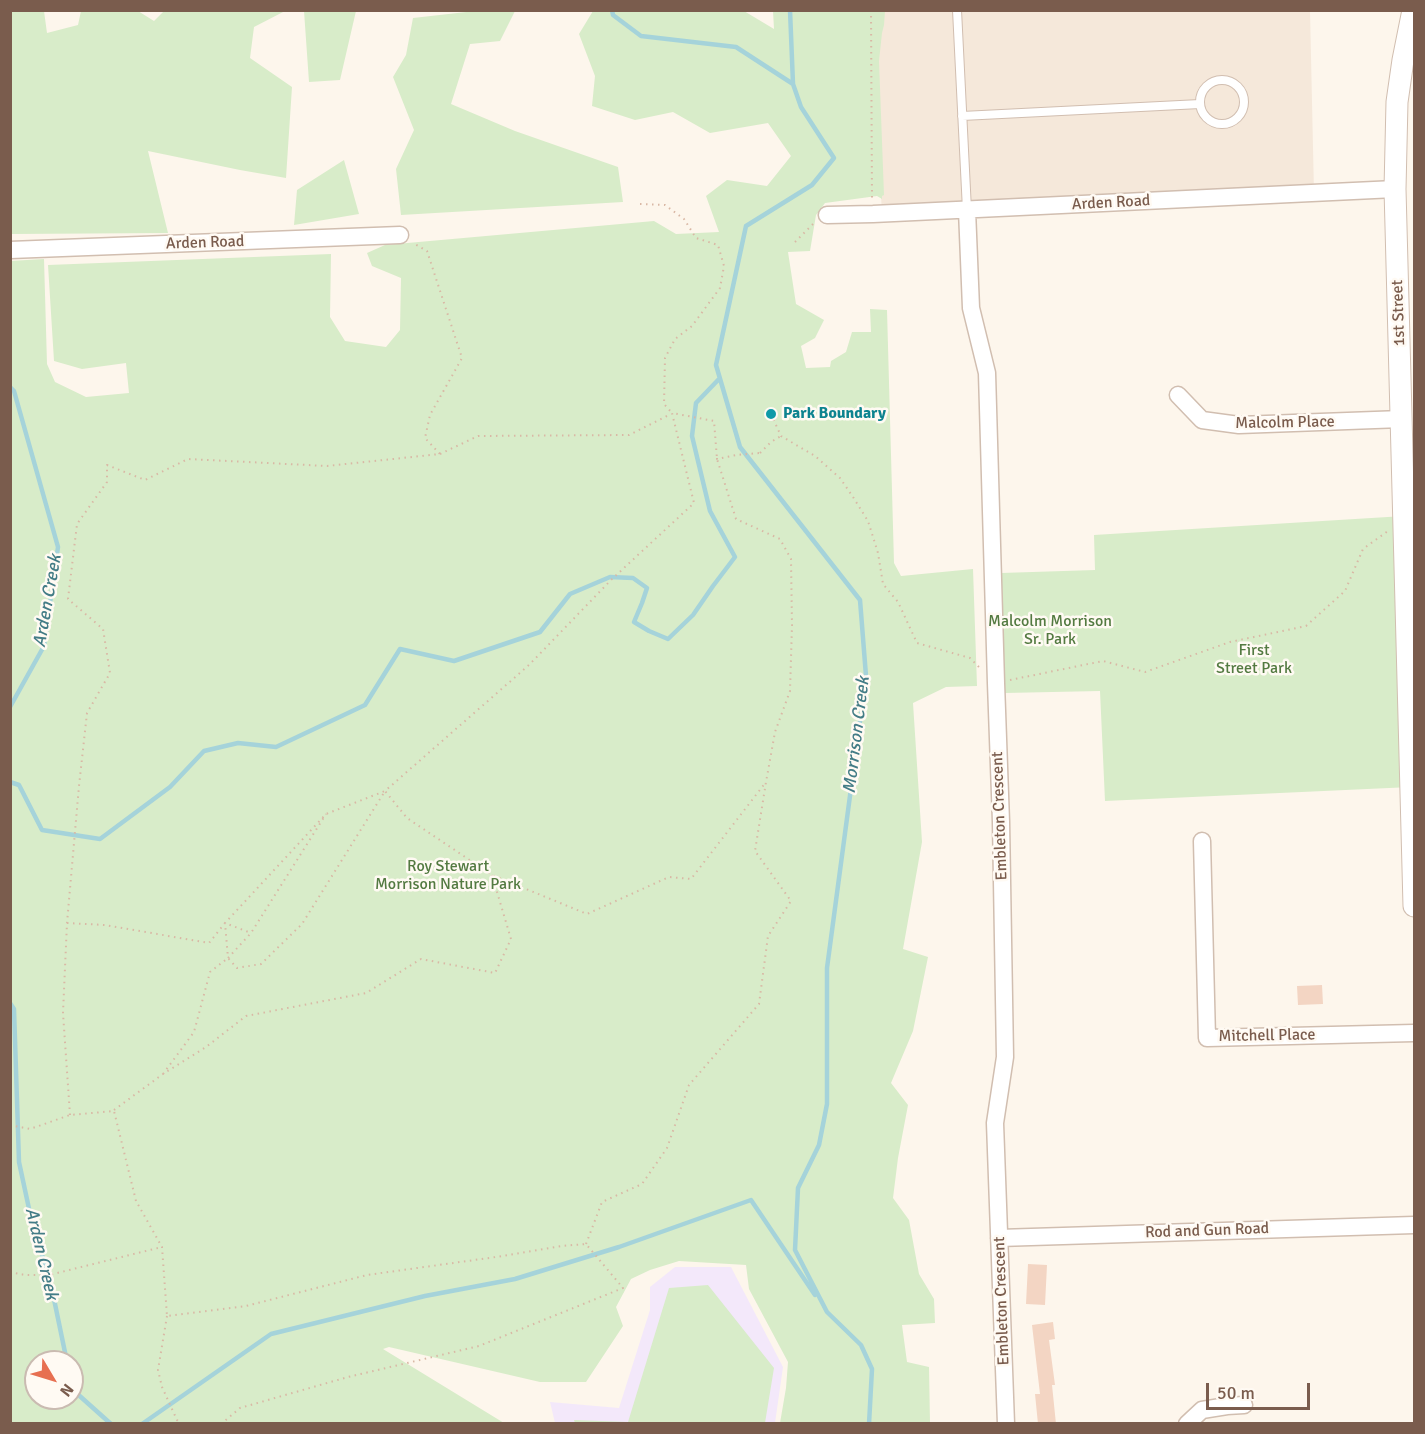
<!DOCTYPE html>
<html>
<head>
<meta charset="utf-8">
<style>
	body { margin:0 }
	#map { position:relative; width:1425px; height:1434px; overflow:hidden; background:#fdf6ec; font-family:Signika,sans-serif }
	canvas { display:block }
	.frame { position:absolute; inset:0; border:12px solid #7a5c4d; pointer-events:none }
	.north { position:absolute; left:24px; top:1350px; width:60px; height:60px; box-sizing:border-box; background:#fffaf3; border:2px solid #cabbb1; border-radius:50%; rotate:128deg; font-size:16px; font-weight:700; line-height:24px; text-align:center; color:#7a5c4d }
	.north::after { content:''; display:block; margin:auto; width:21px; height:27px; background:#e76f51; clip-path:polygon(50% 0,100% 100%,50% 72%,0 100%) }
	.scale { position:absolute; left:1206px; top:1383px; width:104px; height:27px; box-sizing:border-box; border:3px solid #7a5c4d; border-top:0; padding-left:8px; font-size:18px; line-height:21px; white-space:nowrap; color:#7a5c4d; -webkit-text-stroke:4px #fffaf3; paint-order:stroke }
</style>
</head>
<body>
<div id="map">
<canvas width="1425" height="1434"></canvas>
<div class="frame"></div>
<div class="north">N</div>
<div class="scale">50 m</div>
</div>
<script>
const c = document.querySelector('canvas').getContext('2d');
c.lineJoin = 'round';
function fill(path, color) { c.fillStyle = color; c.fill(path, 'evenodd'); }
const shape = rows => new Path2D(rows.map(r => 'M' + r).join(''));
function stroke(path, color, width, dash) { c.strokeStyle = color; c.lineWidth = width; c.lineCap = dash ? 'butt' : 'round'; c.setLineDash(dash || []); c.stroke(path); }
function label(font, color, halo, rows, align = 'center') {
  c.font = font + ' Signika,sans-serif'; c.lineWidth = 5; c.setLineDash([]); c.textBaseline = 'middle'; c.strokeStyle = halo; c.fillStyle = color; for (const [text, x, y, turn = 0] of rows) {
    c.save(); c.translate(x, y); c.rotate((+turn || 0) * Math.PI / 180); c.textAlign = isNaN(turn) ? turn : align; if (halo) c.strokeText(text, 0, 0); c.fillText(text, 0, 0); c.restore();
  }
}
const residential = shape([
	[883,11,1310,11,1314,193,882,213,873,61]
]);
const education = shape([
	[675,1267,731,1267,783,1367,775,1423,555,1423,550,1402,619,1408,650,1310,650,1287]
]);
const green = shape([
	[484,10,515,11,500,41,470,44,451,104,515,131,618,167,623,202,401,215,396,169,414,130,393,77,406,55,413,18],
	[10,11,44,11,47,33,78,25,81,11,138,11,154,21,164,11,285,11,254,27,250,58,292,87,286,178,240,170,148,151,168,233,11,234],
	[304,11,356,11,340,80,309,82],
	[593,11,744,11,774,29,773,11,885,11,884,25,882,33,879,61,884,195,882,196,882,199,877,196,825,203,816,215,810,251,788,252,796,304,824,320,815,338,801,346,806,368,830,367,831,361,846,352,852,332,871,332,870,309,887,310,894,563,901,576,973,569,977,686,946,687,913,703,922,842,903,949,928,957,913,1031,891,1083,908,1105,898,1158,893,1198,909,1220,919,1274,934,1299,935,1323,902,1325,907,1362,929,1367,930,1423,780,1423,786,1388,788,1362,749,1289,746,1265,679,1261,650,1270,631,1279,616,1307,623,1326,586,1382,540,1382,389,1347,383,1349,504,1423,11,1423,10,261,44,259,47,364,55,382,86,397,129,393,126,363,82,369,54,361,48,265,331,254,330,317,345,341,386,347,400,330,401,278,372,266,367,253,385,245,654,221,676,234,719,232,706,196,727,180,767,186,791,156,768,123,710,133,673,112,635,120,592,106,595,76,579,34],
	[36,1362,72,1362,72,1398,36,1398],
	[344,160,359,214,294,225,297,190],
	[1404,516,1411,787,1105,801,1100,691,1005,693,1001,573,1095,570,1094,535],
	[708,1285,774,1368,765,1423,575,1423,574,1420,628,1422,669,1288]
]);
const stream = shape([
	[612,10,613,15,641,36,736,47,793,84],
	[790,10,793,84,801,107,834,158,812,185,746,226,716,365,740,447,860,600,866,676,827,968,827,1104,819,1145,798,1188,795,1250,827,1312,861,1345,872,1369,869,1424],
	[10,387,14,391,58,547,44,646,10,707],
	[10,782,19,785,42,830,100,839,170,787,204,751,238,743,276,747,365,705,400,649,454,661,540,632,570,594,610,577,633,578,647,588,642,603,634,622,649,631,668,639,693,615,713,586,735,557,710,511,692,436,696,403,719,379],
	[10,1003,14,1009,19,1162,34,1232,49,1275,67,1362],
	[72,1384,73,1390,111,1424],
	[142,1424,271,1334,425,1296,515,1279,619,1247,751,1200,815,1295]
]);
const building = shape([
	[1322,985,1323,1004,1298,1005,1297,986],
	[1028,1264,1047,1265,1045,1305,1026,1304],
	[1053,1322,1055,1339,1049,1340,1055,1385,1052,1385,1056,1424,1038,1424,1035,1394,1040,1394,1032,1325]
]);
const path = shape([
	[871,10,872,200],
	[640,204,665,205,684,219,696,238,718,245,724,266,720,288,692,326,675,339,665,358,664,404,673,414],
	[795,242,814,223],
	[771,414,781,436,815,456,840,478,853,497,868,521,878,553,883,584,898,602,917,643,970,658,980,668],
	[760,453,771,442,781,436],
	[440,454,478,436,629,435,671,414],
	[717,458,717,459,736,455,760,453],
	[1010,680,1103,661,1145,672,1230,642,1306,626,1345,591,1363,549,1388,531],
	[67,923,105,925,209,943,225,923,251,933],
	[163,1074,194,1032,210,972,228,958,237,968,261,964,302,924,385,791,326,814,225,923,228,958,251,933,326,814],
	[114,1110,163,1074,206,1047,246,1016,366,993,421,959,495,973,511,939,492,875],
	[70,1115,63,1013,67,923,79,786,87,713,110,673,103,629,68,599,77,524,107,482,107,465,145,480,188,459,327,466,440,454,425,438,430,415,462,358,427,251,413,243],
	[10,1125,30,1129,70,1115,114,1111,136,1201,162,1247,167,1316,246,1306,367,1275,496,1257,561,1246,586,1244],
	[586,1244,602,1202,642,1184,667,1148,689,1085,759,1004,768,936,791,901,755,851,766,782,775,732,790,691,792,625,791,559,780,539,736,519,717,459,714,421,672,413,694,503,611,580,529,665,385,791,407,818,492,875,587,914,669,877,691,879,766,782],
	[10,1272,25,1275,49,1275,162,1247],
	[167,1316,158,1370,162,1387,177,1420,181,1424],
	[221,1424,240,1408,348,1377,479,1346,623,1288,586,1244]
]);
const service = shape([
	[957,10,967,210],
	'1200 102a22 22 0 1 1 44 0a22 22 0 1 1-44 0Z',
	[962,116,1200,104]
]);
const minor = shape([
	[967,210,971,308,987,373,996,683,1001,822,1005,1057,995,1123,1006,1424],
	[827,215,873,214,1395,189],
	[10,250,400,235],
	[1178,395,1202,420,1239,425,1402,419],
	[1202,841,1207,1038,1414,1033],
	[999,1238,1414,1225],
	[1187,1424,1202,1410,1227,1406,1244,1405]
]);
const tertiary = shape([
	[1413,10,1403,60,1397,102,1395,189,1414,906]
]);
const markers = [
	[771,414,6,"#0f9aa8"]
];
const streetNames = [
	["Arden Road",1111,203,-3],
	["Arden Road",205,243,-2],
	["1st Street",1399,313,-92],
	["Malcolm Place",1285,423,-1],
	["Embleton Crescent",1000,816,-92],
	["Mitchell Place",1267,1036,-1],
	["Rod and Gun Road",1207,1231,-2],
	["Embleton Crescent",1002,1301,-92]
];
const cultureNames = [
	["Park Boundary",783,414]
];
const parkNames = [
	["Malcolm Morrison",1050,622],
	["Sr. Park",1050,640],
	["First",1254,651],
	["Street Park",1254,669],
	["Roy Stewart",448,867],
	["Morrison Nature Park",448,885]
];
const waterNames = [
	["Arden Creek",48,601,-80],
	["Morrison Creek",857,735,-83],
	["Arden Creek",41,1254,77]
];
fill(residential, '#f5e8da');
fill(education, '#f3e8fa');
fill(green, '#d8ecc9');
stroke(stream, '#a5d3da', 4.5);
fill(building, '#f3d5c3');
stroke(service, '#d1beb0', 10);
stroke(minor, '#d1beb0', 19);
stroke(tertiary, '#d1beb0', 23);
stroke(path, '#d9b8a5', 2, [1.5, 4.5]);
stroke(service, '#fff', 8);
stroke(minor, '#fff', 16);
stroke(tertiary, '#fff', 21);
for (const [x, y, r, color] of markers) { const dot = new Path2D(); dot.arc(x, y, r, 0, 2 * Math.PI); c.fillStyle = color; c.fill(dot); stroke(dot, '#fffaf3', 2); }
label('16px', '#7a5c4d', '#fffaf3', streetNames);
label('bold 16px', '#0d838f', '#fffaf3', cultureNames, 'left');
label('16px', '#537a41', '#fffaf3', parkNames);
label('italic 18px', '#437c86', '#fffaf3', waterNames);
</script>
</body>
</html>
